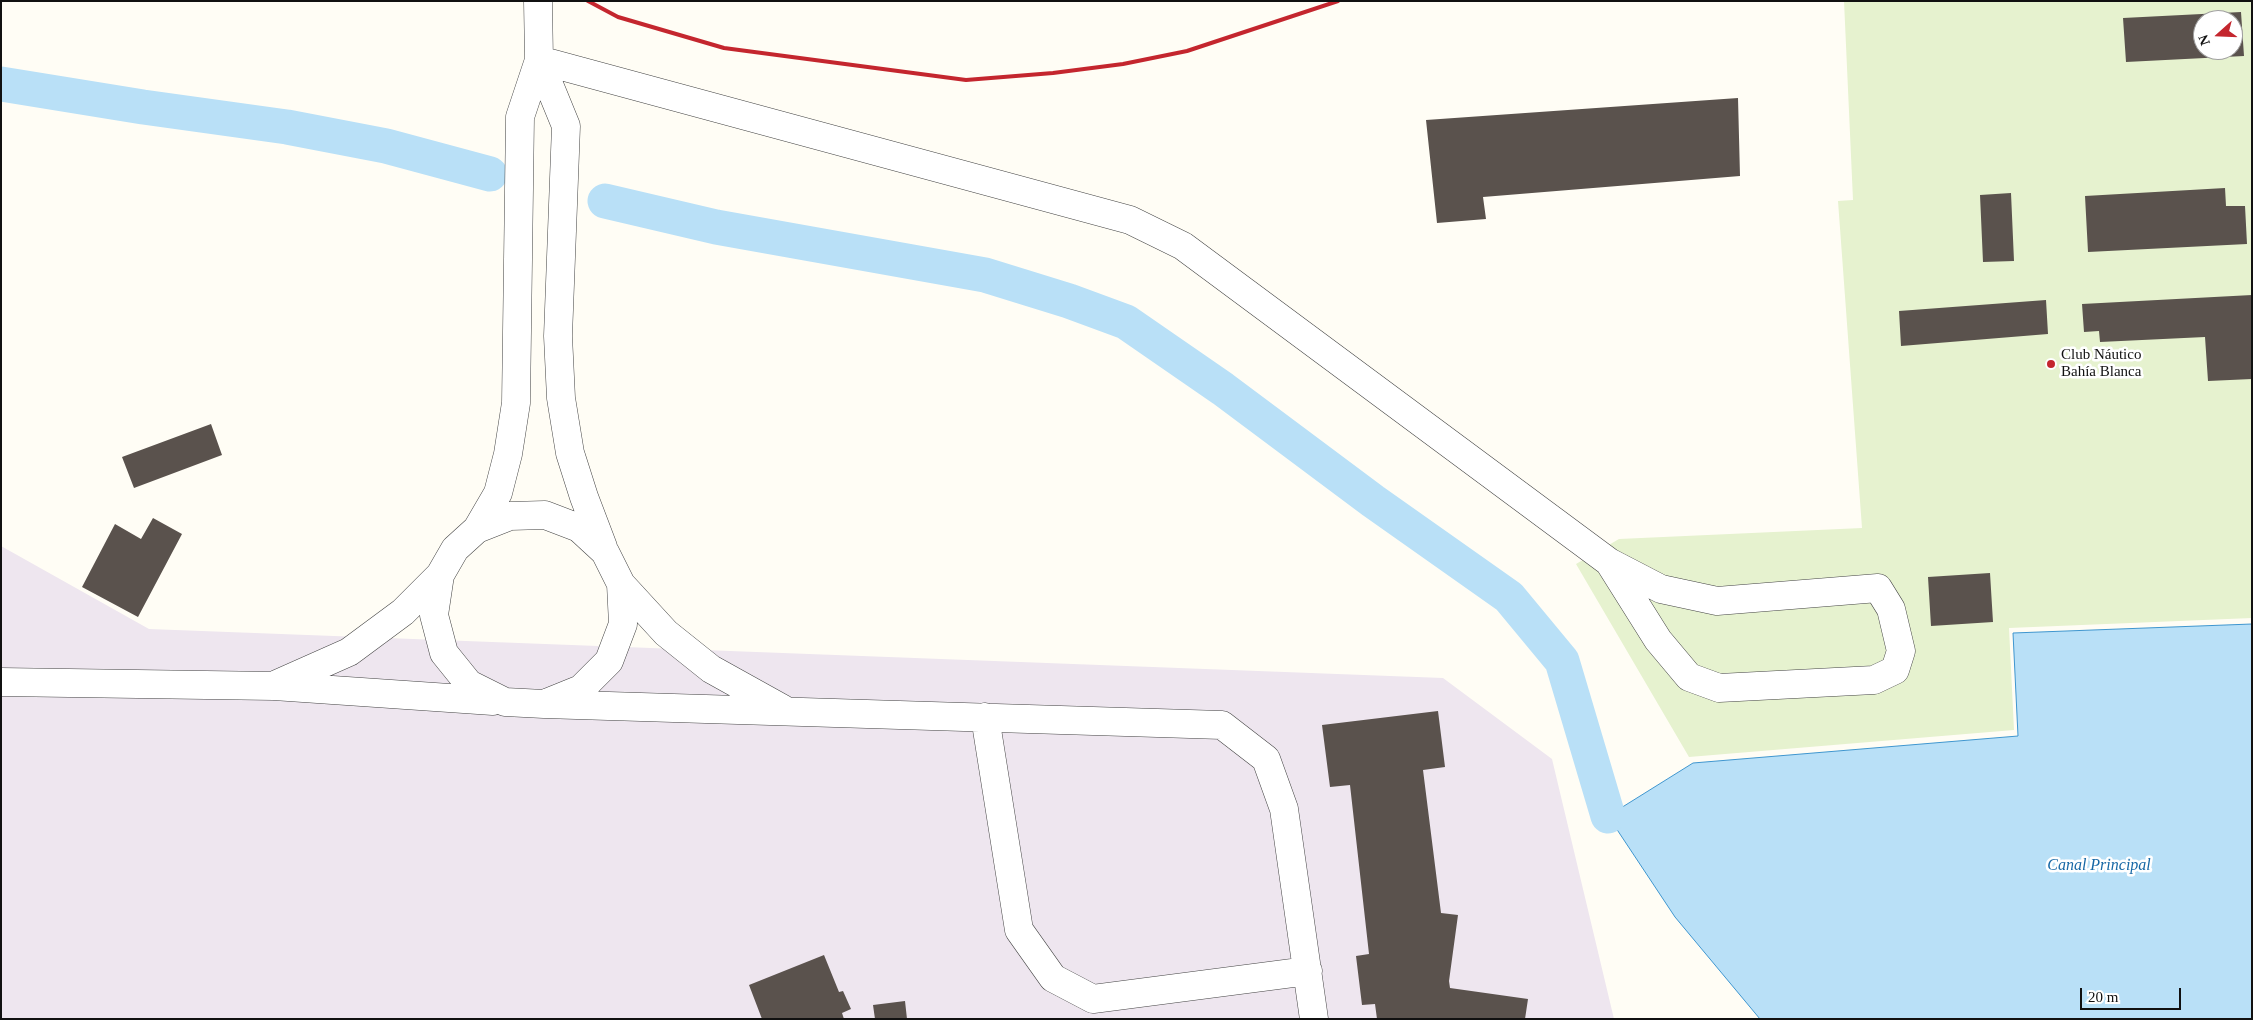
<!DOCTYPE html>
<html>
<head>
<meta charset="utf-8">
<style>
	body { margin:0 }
	#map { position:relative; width:2253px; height:1020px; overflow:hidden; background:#fffdf5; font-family:"Times New Roman",serif }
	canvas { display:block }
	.frame { position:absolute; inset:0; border:2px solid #111; pointer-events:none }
	.north { position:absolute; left:2193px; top:10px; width:50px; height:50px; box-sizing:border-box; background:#fff; border:1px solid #a0a0a0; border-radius:50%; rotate:250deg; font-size:14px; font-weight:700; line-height:20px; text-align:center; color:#111 }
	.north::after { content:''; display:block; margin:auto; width:18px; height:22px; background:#c4262e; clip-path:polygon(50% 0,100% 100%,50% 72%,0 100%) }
	.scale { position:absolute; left:2080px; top:988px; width:101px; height:22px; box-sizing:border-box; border:2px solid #111; border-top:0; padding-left:6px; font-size:15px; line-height:18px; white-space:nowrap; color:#111; -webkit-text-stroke:4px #fff; paint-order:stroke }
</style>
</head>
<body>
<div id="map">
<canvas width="2253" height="1020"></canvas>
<div class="frame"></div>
<div class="north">N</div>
<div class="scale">20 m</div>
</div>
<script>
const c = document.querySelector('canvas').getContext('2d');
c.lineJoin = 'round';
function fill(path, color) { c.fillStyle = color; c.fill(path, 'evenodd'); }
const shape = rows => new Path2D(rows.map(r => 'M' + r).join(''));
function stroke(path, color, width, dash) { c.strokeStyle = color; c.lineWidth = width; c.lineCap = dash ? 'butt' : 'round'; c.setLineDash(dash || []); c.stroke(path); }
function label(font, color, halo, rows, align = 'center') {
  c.font = font + ' "Times New Roman",serif'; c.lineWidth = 5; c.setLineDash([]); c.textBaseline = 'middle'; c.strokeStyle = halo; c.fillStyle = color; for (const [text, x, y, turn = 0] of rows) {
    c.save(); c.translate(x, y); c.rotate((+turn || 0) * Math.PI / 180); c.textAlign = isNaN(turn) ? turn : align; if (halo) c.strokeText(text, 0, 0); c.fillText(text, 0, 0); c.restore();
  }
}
const industrial = shape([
	[1,546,149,629,1443,678,1552,759,1614,1019,1,1019]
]);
const pitch = shape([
	[1844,1,2252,1,2252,618,2009,628,2014,730,1689,757,1576,564,1619,539,1862,528,1838,201,1853,200],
	[2203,20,2233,20,2233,50,2203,50]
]);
const water = shape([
	[2252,624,2252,1019,1760,1019,1675,917,1608,816,1693,763,2018,736,2013,633,2252,624]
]);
const canal = shape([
	[1,84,143,107,287,127,386,146,490,174],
	[605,201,716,227,985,275,1069,301,1126,322,1223,389,1373,501,1509,597,1562,661,1608,816]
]);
const building = shape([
	[2241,12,2244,56,2126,62,2123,18],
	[2203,20,2233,20,2233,50,2203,50],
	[1738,98,1740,176,1483,197,1486,219,1437,223,1426,120],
	[2225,188,2226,206,2245,206,2247,244,2088,252,2085,196],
	[2011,193,2014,261,1983,262,1980,195],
	[2252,295,2252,379,2208,381,2205,337,2100,342,2099,331,2084,332,2082,304],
	[2046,300,2048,334,1901,346,1899,311],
	[211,424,222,455,134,488,122,457],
	[153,518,182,534,138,617,82,587,115,524,141,539],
	[1990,573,1993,622,1931,626,1928,577],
	[1438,711,1445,767,1423,770,1441,913,1458,915,1449,981,1450,988,1528,999,1525,1019,1377,1019,1375,1004,1362,1005,1356,956,1369,954,1350,785,1330,787,1322,725],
	[824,955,839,992,843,991,851,1009,842,1013,844,1019,762,1019,749,985],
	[905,1001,907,1019,875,1019,873,1005]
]);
const minor = shape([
	[539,60,1130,220,1183,246,1609,562,1661,589,1717,601,1878,588,1891,609,1901,651,1895,670,1874,680,1719,688,1689,677,1658,640,1609,562],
	[539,60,566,126,558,336,561,398,570,453,584,497,603,547],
	[477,529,498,493,508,454,516,403,520,117,539,60,538,1],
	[621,584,623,624,609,661,581,689,544,704,505,702,469,684,444,653,434,615,440,575,455,549,477,529,510,516,545,515,579,528,605,552,621,584,666,633,711,669,783,709],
	[1,682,274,686,493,701],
	[277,684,349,652,403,612,440,575],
	[544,704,1222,725,1266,759,1284,809,1314,1019],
	[985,717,1019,930,1053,978,1093,999,1308,971]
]);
const rail = shape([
	[588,1,618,17,724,48,966,80,1053,73,1123,64,1187,51,1338,1]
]);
const markers = [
	[2051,364,5,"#c4262e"]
];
const poiNames = [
	["Club Náutico",2061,355],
	["Bahía Blanca",2061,372]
];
const waterNames = [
	["Canal Principal",2099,866]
];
fill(industrial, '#eee6ef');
fill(pitch, '#e6f2cf');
fill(water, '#b9e0f7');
stroke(water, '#3f96cf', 1);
stroke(canal, '#b9e0f7', 35);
fill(building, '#5a524d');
stroke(minor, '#444', 29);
stroke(minor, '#fff', 28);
stroke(rail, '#c4262e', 4);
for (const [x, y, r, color] of markers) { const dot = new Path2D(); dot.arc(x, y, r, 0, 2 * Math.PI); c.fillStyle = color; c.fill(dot); stroke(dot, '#fff', 2); }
label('15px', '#111', '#fff', poiNames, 'left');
label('italic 16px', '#1768a6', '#fff', waterNames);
</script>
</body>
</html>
